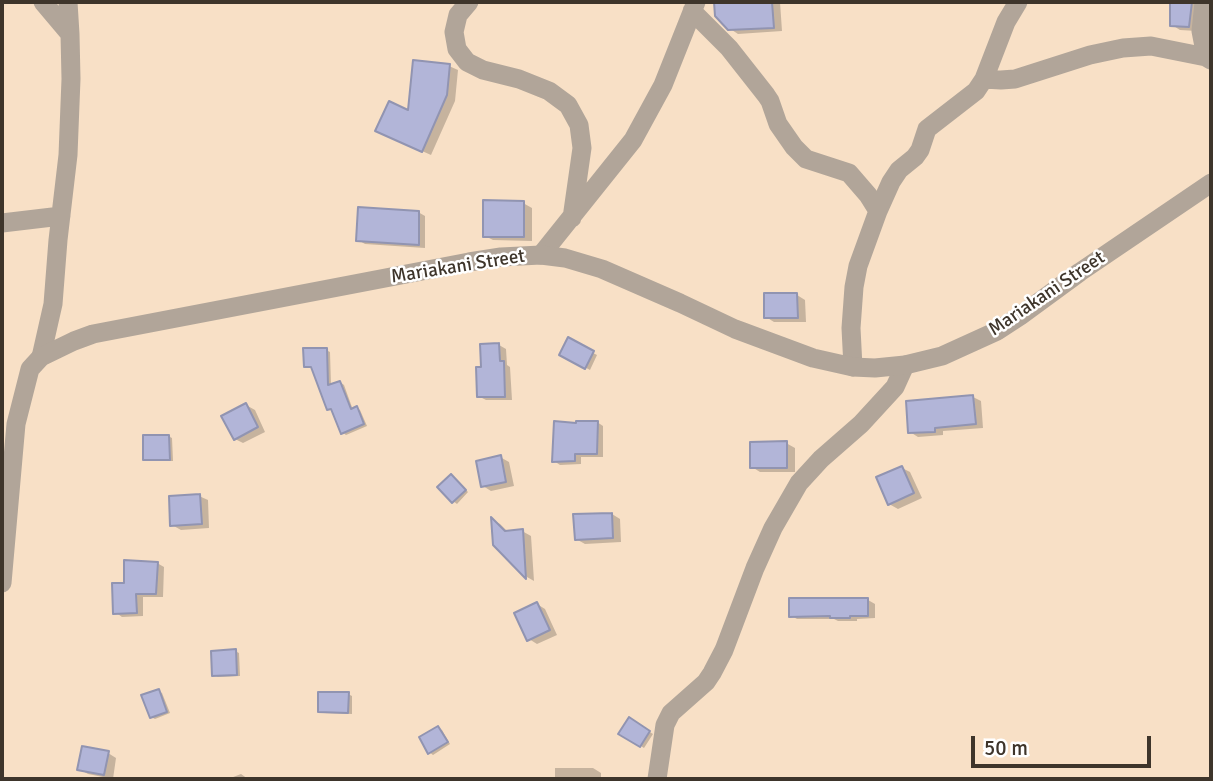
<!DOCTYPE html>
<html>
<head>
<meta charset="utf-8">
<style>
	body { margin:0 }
	#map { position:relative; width:1213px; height:781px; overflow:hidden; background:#f8e0c6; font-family:Signika,sans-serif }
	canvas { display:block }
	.frame { position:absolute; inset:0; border:4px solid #3e352b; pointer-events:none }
	.scale { position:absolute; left:971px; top:736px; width:180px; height:32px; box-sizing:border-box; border:4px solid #3e352b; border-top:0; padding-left:9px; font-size:21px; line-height:24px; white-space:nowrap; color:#3e352b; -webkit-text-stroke:5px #fff; paint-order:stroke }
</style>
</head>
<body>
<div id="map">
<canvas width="1213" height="781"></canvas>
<div class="frame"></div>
<div class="scale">50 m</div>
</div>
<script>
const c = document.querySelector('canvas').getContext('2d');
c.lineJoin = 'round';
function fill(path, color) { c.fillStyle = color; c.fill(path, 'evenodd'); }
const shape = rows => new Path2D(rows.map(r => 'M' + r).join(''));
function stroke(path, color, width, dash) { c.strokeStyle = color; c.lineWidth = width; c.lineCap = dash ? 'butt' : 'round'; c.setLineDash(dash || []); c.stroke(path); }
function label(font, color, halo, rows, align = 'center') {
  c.font = font + ' Signika,sans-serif'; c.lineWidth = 5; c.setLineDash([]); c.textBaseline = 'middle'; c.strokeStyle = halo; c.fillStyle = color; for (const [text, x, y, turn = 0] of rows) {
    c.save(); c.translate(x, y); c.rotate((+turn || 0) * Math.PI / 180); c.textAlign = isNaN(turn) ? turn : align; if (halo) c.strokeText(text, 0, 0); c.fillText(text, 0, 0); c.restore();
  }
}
const shadow = shape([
	[716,2,780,2,782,31,738,34,729,28,716,15],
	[1172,2,1195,2,1197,31,1180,30,1172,25],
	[449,66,458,70,455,101,431,155,386,135,410,113],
	[523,203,532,208,532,241,493,240,485,236],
	[418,212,425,216,425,248,365,244,358,240],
	[797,295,805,300,806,322,774,322,766,317],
	[568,340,597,355,590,370,561,354],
	[499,345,506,349,507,365,510,367,512,400,486,400,478,396,483,369],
	[326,350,330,352,331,386,340,382,344,385,353,410,357,408,360,410,367,426,346,435,342,432,332,411,329,409,313,368,305,366],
	[973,397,981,401,983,428,943,431,943,435,918,437,910,432],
	[246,405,255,410,265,432,243,443,235,439],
	[597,422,603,426,603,457,581,457,581,464,560,465,554,461,578,424],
	[168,436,172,438,173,461,149,461,145,459],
	[786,443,795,448,795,472,760,472,752,467],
	[500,457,509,462,514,486,491,491,483,486],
	[902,468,910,472,922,498,898,509,889,504],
	[454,478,468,492,457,504,453,501],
	[199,496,208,500,209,528,181,530,172,525],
	[612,514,620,519,621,542,585,544,576,539],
	[493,520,500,524,508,532,522,531,531,536,534,581,527,577,495,544],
	[157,563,164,567,163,597,143,597,143,616,122,617,115,612,126,585],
	[868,600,875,604,875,618,857,619,857,621,838,621,834,619,797,619,790,615],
	[537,604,545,609,557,635,537,644,529,639],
	[235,651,239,653,240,676,218,677,214,675],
	[158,691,162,693,170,713,155,719,151,717],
	[348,694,352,696,352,714,323,713,320,711],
	[629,719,653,734,644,748,621,733],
	[438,728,442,730,450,744,433,755,429,752],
	[108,753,116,758,113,779,88,774,79,769],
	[555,768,593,768,601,773,601,779,555,779],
	[241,774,248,779,228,779]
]);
const building = shape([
	[714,2,772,2,774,28,728,30,715,16,714,2],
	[1170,2,1192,2,1189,27,1170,26,1170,2],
	[413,60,450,64,447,95,422,152,375,131,389,101,408,110,413,60],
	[483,200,524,201,524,237,483,237,483,200],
	[358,207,419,211,419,245,356,241,358,207],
	[764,293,797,293,798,318,764,318,764,293],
	[568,337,594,351,585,369,559,355,568,337],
	[499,343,500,361,504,361,505,397,477,397,476,367,481,367,480,344,499,343],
	[303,348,327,348,328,385,340,381,351,409,357,406,364,424,341,434,331,409,327,410,311,367,304,367,303,348],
	[973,395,976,424,935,428,935,432,908,433,906,401,973,395],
	[246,403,258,427,234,440,221,416,246,403],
	[554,421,576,423,576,421,598,421,597,454,575,454,575,461,552,462,554,421],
	[143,435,169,435,170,460,143,460,143,435],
	[787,441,787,468,750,468,750,442,787,441],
	[501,455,506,482,481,487,476,461,501,455],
	[902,466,914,493,888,505,876,477,902,466],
	[451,474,466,490,452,503,437,487,451,474],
	[200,494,202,524,170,526,169,496,200,494],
	[612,513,613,538,575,540,573,514,612,513],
	[491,517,505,531,523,529,526,579,493,545,491,517],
	[124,560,158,562,156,594,136,594,137,613,113,614,112,583,124,583,124,560],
	[789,598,868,598,868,616,850,616,850,618,830,618,830,616,789,617,789,598],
	[537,602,550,630,527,641,514,613,537,602],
	[236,649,237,675,212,676,211,651,236,649],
	[159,689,167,712,150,718,141,695,159,689],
	[318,692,349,692,348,713,318,712,318,692],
	[629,717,650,731,640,747,618,734,629,717],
	[438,726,448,742,428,754,419,737,438,726],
	[82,746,109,751,104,775,77,770,82,746]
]);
const minor = shape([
	[43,2,70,34],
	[469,2,458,15,454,32,457,49,467,62,483,70,519,79,549,91,568,105,579,125,582,148,572,218],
	[1204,2,1201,31,1206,57],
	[692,11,729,48,766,95,770,101,778,124,794,147,806,159,849,173,868,195,878,211],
	[984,79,1001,80,1015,79,1090,55,1123,48,1151,46,1206,57,1211,60],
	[2,223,61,216],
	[541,255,633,140,663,85,696,2],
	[41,357,53,304,58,240,68,155,71,79,70,34,68,2],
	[853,367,851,328,854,287,858,266,878,211,891,182,899,170,915,157,920,150,927,129,976,91,984,79,1006,22,1018,2],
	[657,779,665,725,671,713,706,682,712,673,724,650,755,568,773,528,799,483,821,459,861,424,895,387,905,365]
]);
const tertiary = shape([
	[2,583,16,424,30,369,41,357,74,341,93,334,469,262,501,257,541,255,565,258,602,269,680,303,735,329,813,358,853,367,875,368,905,365,942,356,997,331,1020,316,1080,272,1211,183]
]);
const streetNames = [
	["Mariakani Street",458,267,-9],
	["Mariakani Street",1047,294,-34]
];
fill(shadow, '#0003');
fill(building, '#b2b5d8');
stroke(building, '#9194b1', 2);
stroke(minor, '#b1a599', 19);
stroke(tertiary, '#b1a599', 19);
label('19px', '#3e352b', '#fff', streetNames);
</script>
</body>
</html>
